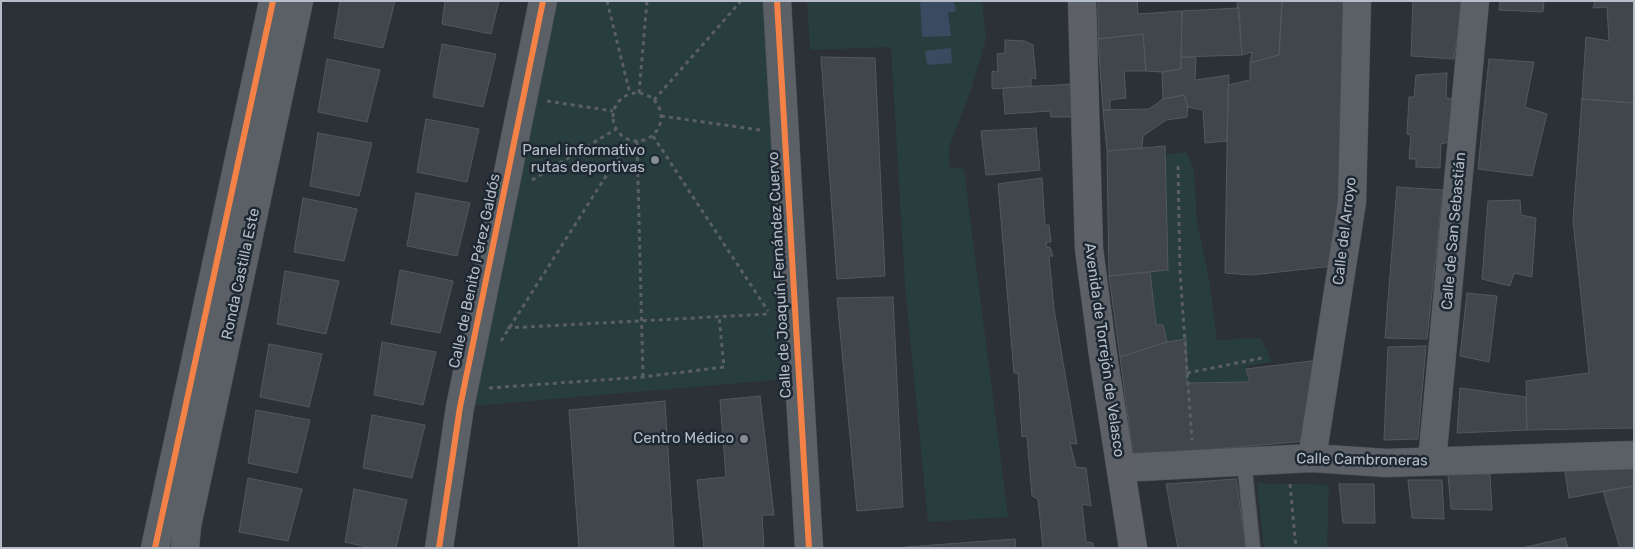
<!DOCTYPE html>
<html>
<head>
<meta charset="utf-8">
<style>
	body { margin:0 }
	#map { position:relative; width:1635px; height:549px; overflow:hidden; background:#2b3137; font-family:Rubik,sans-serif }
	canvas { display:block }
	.frame { position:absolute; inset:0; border:2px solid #b5bec8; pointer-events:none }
</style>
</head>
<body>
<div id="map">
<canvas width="1635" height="549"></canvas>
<div class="frame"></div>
</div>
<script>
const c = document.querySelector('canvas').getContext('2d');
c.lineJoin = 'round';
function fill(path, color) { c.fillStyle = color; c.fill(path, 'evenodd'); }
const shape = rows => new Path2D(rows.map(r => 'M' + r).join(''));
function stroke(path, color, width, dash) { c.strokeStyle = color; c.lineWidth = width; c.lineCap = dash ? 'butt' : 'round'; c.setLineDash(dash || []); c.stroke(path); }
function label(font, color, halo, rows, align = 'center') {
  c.font = font + ' Rubik,sans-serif'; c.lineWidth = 5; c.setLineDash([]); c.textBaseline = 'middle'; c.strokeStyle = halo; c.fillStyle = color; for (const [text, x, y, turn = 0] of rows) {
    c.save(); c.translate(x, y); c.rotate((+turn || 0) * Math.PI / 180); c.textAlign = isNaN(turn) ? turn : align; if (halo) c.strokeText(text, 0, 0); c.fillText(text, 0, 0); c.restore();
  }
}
const green = shape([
	[542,1,777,1,799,378,460,407],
	[807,1,982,1,986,39,970,93,949,147,949,167,964,169,1008,517,928,522,905,286,891,47,810,50],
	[1187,152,1194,171,1197,222,1209,279,1217,340,1261,338,1272,362,1246,366,1250,382,1187,383,1186,340,1167,342,1163,325,1156,325,1150,272,1168,269,1163,155],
	[1257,483,1329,485,1327,548,1264,548]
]);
const water = shape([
	[920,1,954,1,956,11,948,13,951,36,922,37],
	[951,48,952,63,927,65,925,51]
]);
const building = shape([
	[340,1,395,1,383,48,334,38,340,1],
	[445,1,499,1,491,34,442,24,445,1],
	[1098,1,1137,1,1138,14,1182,11,1181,69,1162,72,1146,71,1143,34,1098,39,1098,1],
	[1237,1,1282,1,1279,55,1250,63,1252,52,1242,55,1237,1],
	[1282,1,1350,1,1346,107,1333,266,1252,275,1225,273,1228,85,1250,80,1250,63,1279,55,1282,1],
	[1413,1,1463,1,1454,59,1411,56,1413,1],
	[1500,1,1544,1,1543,12,1499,10,1500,1],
	[1595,1,1634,1,1634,103,1582,99,1586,37,1609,41,1607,7,1593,8,1595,1],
	[1239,8,1242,55,1181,57,1182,11,1239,8],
	[1143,34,1146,71,1124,71,1126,98,1110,100,1110,110,1103,110,1098,39,1143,34],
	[1005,40,1024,41,1033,45,1036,79,1031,78,1031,86,992,89,992,71,998,72,997,54,1005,53,1005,40],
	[442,44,496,54,483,107,433,97,442,44],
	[821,57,875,58,885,276,837,279,821,57],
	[1181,57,1196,58,1195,80,1229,75,1227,141,1205,143,1203,110,1188,107,1184,95,1163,99,1162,72,1181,69,1181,57],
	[327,59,380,70,367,122,318,112,327,59],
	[1489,59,1534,62,1525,107,1547,114,1532,176,1478,169,1489,59],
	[1447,73,1446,98,1454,99,1449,142,1441,144,1440,168,1416,167,1416,159,1409,159,1411,135,1407,134,1409,97,1414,97,1416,75,1447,73],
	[1074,84,1076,117,1051,117,1050,111,1005,114,1003,88,1074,84],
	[1184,95,1188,107,1187,117,1166,120,1143,136,1142,148,1107,151,1103,110,1149,109,1163,99,1184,95],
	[1582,99,1634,103,1634,428,1527,430,1526,381,1589,373,1573,220,1582,99],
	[426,119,479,129,467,182,417,172,426,119],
	[1036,128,1040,170,986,175,981,131,1036,128],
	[318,133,372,143,359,196,310,186,318,133],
	[1165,146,1168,270,1109,276,1107,151,1165,146],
	[1042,178,1045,225,1049,225,1051,242,1047,242,1046,247,1050,247,1053,256,1049,256,1054,309,1077,444,1070,443,1076,467,1086,468,1091,506,1082,504,1086,542,1093,543,1094,548,1043,548,1038,499,1032,496,1027,436,1022,437,1018,373,1014,373,998,184,1042,178],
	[1397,187,1443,190,1427,339,1385,338,1397,187],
	[416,193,470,203,457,256,407,246,416,193],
	[303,198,357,209,344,261,294,252,303,198],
	[1520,200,1521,215,1536,218,1532,277,1514,273,1510,286,1482,279,1488,201,1520,200],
	[400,270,453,281,440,333,391,324,400,270],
	[285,271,339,281,326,334,277,324,285,271],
	[1150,272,1156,325,1163,325,1167,342,1120,357,1109,276,1150,272],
	[1467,293,1497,296,1489,362,1460,356,1467,293],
	[893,297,903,507,857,511,837,298,893,297],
	[1186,339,1187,383,1250,382,1246,369,1319,360,1307,441,1133,456,1120,357,1167,342,1186,339],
	[382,342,436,352,423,405,374,395,382,342],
	[269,344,322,354,309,407,260,397,269,344],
	[1426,346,1418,439,1384,440,1388,347,1426,346],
	[1460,388,1526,397,1527,430,1457,433,1460,388],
	[760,396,774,515,762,515,764,548,704,548,697,480,726,477,720,400,760,396],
	[665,401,674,548,579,548,569,410,665,401],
	[256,410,310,420,297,473,248,463,256,410],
	[372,415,425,425,412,478,363,468,372,415],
	[1634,465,1634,486,1569,498,1565,472,1634,465],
	[1490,474,1492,510,1451,509,1448,475,1490,474],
	[248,478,302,489,288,541,239,532,248,478],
	[1236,479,1246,548,1178,548,1166,484,1236,479],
	[1408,480,1442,480,1444,519,1412,518,1408,480],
	[1339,484,1374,484,1375,523,1343,523,1339,484],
	[1634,486,1634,548,1620,548,1603,491,1634,486],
	[354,489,407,500,396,548,372,548,345,542,354,489],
	[1565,538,1568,548,1522,548,1565,538],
	[1015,539,1016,548,892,548,1015,539]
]);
const path = shape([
	[607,1,630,94],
	'613 117a24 24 0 1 1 48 0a24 24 0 1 1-48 0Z',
	[639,93,647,1],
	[654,100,741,1],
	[547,101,613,111],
	[661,116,760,130],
	[653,136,768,311],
	[637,141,643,377],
	[1178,166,1180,272,1192,440],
	[532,180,616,129],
	[507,328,769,314],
	[501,341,629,140],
	[1187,373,1262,358],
	[489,388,643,377,724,367,719,316],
	[1290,484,1296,548]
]);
const service = shape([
	[1244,462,1253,548]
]);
const minor = shape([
	[777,1,809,548],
	[1312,458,1352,202,1357,1],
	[1432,461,1475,1],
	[1121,468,1312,458,1386,463,1634,455],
	[155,548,273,1],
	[185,548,187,526,299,1],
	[439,548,460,407,543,1]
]);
const primary = shape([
	[1082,1,1089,249,1103,355,1133,548]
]);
const cycleway = shape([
	[777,1,809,548],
	[155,548,273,1],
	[439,548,460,407,543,1]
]);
const markers = [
	[655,160,5,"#858d95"],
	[744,439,5,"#858d95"]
];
const poiNames = [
	["Panel informativo",645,151],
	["rutas deportivas",645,168],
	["Centro Médico",734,439]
];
const streetNames = [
	["Calle del Arroyo",1345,231,-83],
	["Calle de San Sebastián",1454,231,-85],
	["Calle de Benito Pérez Galdós",475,271,-78],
	["Ronda Castilla Este",241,274,-78],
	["Calle de Joaquín Fernández Cuervo",780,275,-93],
	["Avenida de Torrejón de Velasco",1104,350,82],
	["Calle Cambroneras",1362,460,1]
];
fill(green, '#283d3e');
fill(water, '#394b60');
fill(building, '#40464b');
stroke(building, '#53585f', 1);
stroke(service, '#484d52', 16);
stroke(minor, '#484d52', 29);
stroke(primary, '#494e54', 29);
stroke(path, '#595f63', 3, [4, 4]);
stroke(service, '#5b6066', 14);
stroke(minor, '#5b6066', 28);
stroke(primary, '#5d6167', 28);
stroke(cycleway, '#f48246', 6);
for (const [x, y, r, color] of markers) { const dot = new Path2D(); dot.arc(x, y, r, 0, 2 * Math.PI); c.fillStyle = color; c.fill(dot); stroke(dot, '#1e2833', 2); }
label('15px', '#b5bec8', '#1e2833', poiNames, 'right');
label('15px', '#b5bec8', '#1e2833', streetNames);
</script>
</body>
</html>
